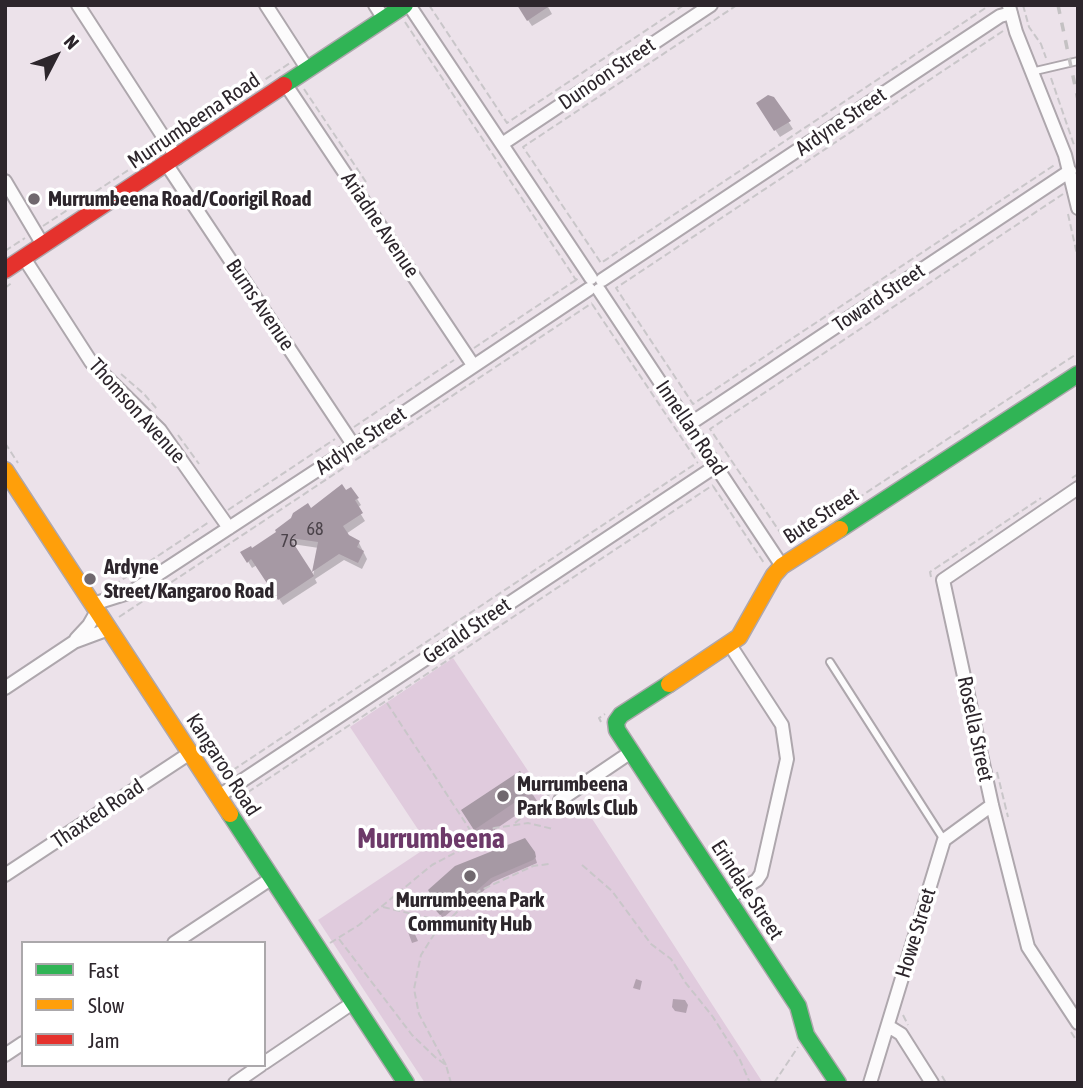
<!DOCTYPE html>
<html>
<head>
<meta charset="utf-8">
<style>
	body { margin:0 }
	#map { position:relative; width:1083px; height:1088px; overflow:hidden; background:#ece2ea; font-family:"Asap Condensed",sans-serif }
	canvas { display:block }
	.frame { position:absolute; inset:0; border:7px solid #2d262c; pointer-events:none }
	.legend { position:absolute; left:21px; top:941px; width:245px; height:126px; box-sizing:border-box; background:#fff; border:2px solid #aba8ab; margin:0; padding:9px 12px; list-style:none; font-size:21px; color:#2d262c }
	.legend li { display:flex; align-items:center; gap:14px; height:35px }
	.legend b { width:35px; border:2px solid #aba8ab }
	.north { position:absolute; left:21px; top:21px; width:70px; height:70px; -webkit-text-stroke:5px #fff; paint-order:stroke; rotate:48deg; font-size:19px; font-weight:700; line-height:28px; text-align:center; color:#2d262c }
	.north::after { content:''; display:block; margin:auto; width:24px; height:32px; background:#2d262c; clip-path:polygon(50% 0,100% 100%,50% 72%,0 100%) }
</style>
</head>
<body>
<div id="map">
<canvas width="1083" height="1088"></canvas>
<div class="frame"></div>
<ul class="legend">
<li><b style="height:9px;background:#30b455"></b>Fast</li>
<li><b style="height:9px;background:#ff9f0a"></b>Slow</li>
<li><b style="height:9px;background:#e5322d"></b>Jam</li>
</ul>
<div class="north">N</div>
</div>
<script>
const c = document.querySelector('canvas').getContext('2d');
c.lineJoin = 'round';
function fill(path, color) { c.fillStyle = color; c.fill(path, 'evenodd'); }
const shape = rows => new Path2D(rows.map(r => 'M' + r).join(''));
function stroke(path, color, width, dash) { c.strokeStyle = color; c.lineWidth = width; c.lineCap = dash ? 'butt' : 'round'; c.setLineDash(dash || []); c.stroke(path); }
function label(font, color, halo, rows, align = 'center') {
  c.font = font + ' "Asap Condensed",sans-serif'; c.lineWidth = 7; c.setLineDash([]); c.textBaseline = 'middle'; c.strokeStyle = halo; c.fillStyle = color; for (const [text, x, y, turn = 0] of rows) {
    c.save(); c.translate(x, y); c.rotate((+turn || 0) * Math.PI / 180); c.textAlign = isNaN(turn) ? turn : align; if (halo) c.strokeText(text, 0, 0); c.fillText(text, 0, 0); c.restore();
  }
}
const green = shape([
	[453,658,544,795,559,814,580,800,763,1083,425,1083,318,920,429,846,350,727]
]);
const shadow = shape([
	[518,5,547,5,552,14,532,26],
	[773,98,793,129,780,137,762,110],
	[351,489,361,505,357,508,365,521,346,534,359,543,367,559,362,569,344,560,315,579,317,583,283,605,257,565,252,568,243,553,252,551,310,510],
	[292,544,319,548,313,576],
	[519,773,537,801,481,839,468,820],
	[534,853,537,863,493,882,477,897,465,899,443,918,435,908],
	[413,930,418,941,412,943,408,932],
	[636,979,642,981,640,990,633,988],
	[673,999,685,1000,688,1005,686,1013,675,1011,672,1007]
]);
const building = shape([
	[517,5,551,5,527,21],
	[768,95,774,97,791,121,774,131,756,103],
	[342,484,346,490,351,487,359,498,355,500,363,513,343,526,349,535,360,541,357,547,364,551,358,563,339,554,312,572,314,576,278,600,251,559,247,563,240,552,251,546,252,548,276,532,275,530,291,518,293,513,308,503,311,508],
	[290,538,318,542,312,572],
	[520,771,533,790,474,830,461,810],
	[525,838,535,852,536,857,533,860,491,878,474,893,463,895,440,915,430,904,434,900,428,890,455,866]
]);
const path = shape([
	[429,5,507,123,684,5],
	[737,5,523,147,601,263,990,5],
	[1023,5,1029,27,1041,44,1046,58],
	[405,22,576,280,578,278],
	[1003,31,616,288,693,404,1056,164],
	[1051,78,1074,145],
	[304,89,366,182],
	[178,137,290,63],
	[1068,214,1078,259],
	[43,226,159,150],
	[5,251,25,238],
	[5,288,13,282],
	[592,304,697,461],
	[474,348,576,280,578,283],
	[121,374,144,394,157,409],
	[354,427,454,360],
	[178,435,199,464],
	[5,443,18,463],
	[1072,478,1078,474],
	[713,486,764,563],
	[228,510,335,439],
	[805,533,1078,353],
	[788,544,710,429,1063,194],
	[931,577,930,572,1041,498],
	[114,585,209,522],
	[119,617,592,303],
	[387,703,476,839],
	[601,722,599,718,605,714],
	[997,772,1008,817],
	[224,776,698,462],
	[239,798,713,485],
	[515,823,551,793],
	[582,865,612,891,651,944,671,959,685,982,713,1017,740,1060,750,1083],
	[383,907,446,922],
	[339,939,412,1035,435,1057,446,1065,451,1083],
	[330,943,359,925,432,865,470,845,494,828,528,823,553,829],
	[903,1015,908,1025],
	[1071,1032,1078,1043],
	[446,1065,419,1014,414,989,421,955,435,933,479,891,533,866,549,864],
	[942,1076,946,1083],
	[774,1083,798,1047]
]);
const lane = shape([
	[1031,72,1078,61],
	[830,662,944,840]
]);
const street = shape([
	[78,5,177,158],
	[266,5,308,70],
	[375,5,384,19],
	[409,5,591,278],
	[1009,6,1016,32,1065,155,1078,208],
	[286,85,473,365],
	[502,144,711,5],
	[167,165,354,446],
	[5,181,43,245],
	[24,258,91,362,160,430,229,528],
	[602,280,1000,16,1011,13],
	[599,290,782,566],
	[688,425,1070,171],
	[1078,488,943,580,992,805,1028,947,1078,1023],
	[93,604,131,592,354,446,589,289],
	[76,639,89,625,97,611],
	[5,688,74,642,109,629],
	[219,796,716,466],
	[560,800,631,752],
	[5,875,190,753],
	[727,899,757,880,761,874,787,759,782,725,730,645],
	[174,943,272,878],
	[888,1026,901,1034,932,1083],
	[5,1055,23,1043],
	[264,1063,354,1002],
	[235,1083,261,1065],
	[870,1083,944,840,992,805]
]);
const fast = shape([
	[284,85,405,5],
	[840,529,1078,374],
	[669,684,621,715,616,722,617,730,798,1006,806,1035,838,1083],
	[230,814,406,1083]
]);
const slow = shape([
	[5,470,230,814],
	[669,684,739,637,774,575,782,566,840,529]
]);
const jam = shape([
	[5,270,284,85]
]);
const rail = shape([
	[1058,5,1078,100]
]);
const markers = [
	[34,199,7,"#70686e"],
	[90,579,7,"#70686e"],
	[503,796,7,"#70686e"],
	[470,876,7,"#70686e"]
];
const numberNames = [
	["68",315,529],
	["76",289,541]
];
const streetNames = [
	["Dunoon Street",607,74,-34],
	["Murrumbeena Road",194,121,-34],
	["Ardyne Street",841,122,-34],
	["Ariadne Avenue",380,225,56],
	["Toward Street",879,298,-34],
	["Burns Avenue",260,305,56],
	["Thomson Avenue",137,411,48],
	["Innellan Road",691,428,56],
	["Ardyne Street",361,441,-34],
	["Bute Street",821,516,-33],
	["Gerald Street",467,631,-34],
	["Rosella Street",975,729,78],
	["Kangaroo Road",223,765,57],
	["Thaxted Road",98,814,-34],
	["Erindale Street",747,890,57],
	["Howe Street",916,933,-73]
];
const poiNames = [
	["Murrumbeena Road/Coorigil Road",48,199],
	["Ardyne",104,567],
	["Street/Kangaroo Road",104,591],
	["Murrumbeena",517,784],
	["Park Bowls Club",517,808],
	["Murrumbeena Park",470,900,"center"],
	["Community Hub",470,924,"center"]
];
const districtNames = [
	["Murrumbeena",431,839]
];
fill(green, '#e0cbdd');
fill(shadow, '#0003');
fill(building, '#a699a4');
stroke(lane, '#aea7ad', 10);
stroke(street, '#aea7ad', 16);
stroke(fast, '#aea7ad', 19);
stroke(slow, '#aea7ad', 19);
stroke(jam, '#aea7ad', 19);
stroke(path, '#c9c6c9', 2, [7, 3.5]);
stroke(lane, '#fcfbfc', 6);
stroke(street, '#fcfbfc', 12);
stroke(fast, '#30b455', 16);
stroke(slow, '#ff9f0a', 16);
stroke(jam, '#e5322d', 16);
stroke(rail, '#c4c1c3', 3.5, [9, 9]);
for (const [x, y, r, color] of markers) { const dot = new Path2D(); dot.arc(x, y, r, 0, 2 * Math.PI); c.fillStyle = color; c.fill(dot); stroke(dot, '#fff', 2.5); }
label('18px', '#4b434a', null, numberNames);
label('21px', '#2d262c', '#fff', streetNames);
label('bold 21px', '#2d262c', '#fff', poiNames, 'left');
label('bold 28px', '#6d3969', '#fff', districtNames);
</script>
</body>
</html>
